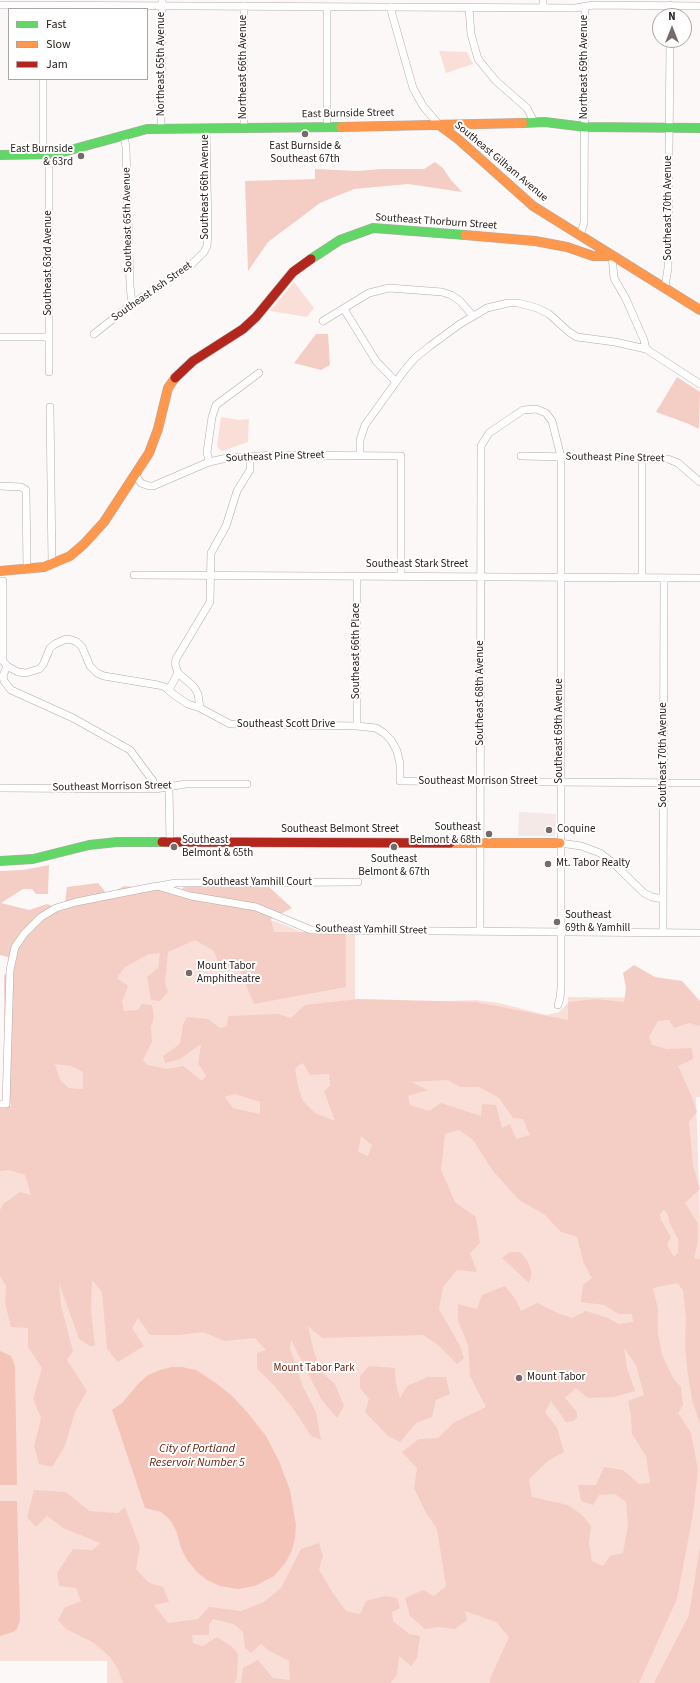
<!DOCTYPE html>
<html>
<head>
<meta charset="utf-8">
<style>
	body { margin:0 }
	#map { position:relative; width:700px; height:1683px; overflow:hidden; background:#fcf8f7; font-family:"Source Sans 3",sans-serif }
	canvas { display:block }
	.legend { position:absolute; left:8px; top:8px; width:140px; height:72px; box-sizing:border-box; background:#fff; border:1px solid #aba6a5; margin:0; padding:5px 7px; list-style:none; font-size:12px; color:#2d211e }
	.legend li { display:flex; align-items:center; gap:8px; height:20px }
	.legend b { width:20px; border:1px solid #aba6a5 }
	.north { position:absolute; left:652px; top:8px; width:40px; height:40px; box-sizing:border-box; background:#fff; border:1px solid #aba6a5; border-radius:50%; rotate:0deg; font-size:11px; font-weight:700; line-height:16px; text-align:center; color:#2d211e }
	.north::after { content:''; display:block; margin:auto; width:14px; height:18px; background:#756c6a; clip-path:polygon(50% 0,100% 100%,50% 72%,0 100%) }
</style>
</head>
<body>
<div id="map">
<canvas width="700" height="1683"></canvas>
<ul class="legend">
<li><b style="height:5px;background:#63d668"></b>Fast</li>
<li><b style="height:5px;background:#ff974d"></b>Slow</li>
<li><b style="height:5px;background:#b3261e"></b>Jam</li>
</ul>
<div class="north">N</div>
</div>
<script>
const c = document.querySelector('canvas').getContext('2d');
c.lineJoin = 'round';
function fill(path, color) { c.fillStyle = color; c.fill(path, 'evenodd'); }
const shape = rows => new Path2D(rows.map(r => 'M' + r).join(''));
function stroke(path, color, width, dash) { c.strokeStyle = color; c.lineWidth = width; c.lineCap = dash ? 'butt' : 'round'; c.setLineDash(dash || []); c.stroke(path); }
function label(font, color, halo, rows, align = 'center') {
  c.font = font + ' "Source Sans 3",sans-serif'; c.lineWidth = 4; c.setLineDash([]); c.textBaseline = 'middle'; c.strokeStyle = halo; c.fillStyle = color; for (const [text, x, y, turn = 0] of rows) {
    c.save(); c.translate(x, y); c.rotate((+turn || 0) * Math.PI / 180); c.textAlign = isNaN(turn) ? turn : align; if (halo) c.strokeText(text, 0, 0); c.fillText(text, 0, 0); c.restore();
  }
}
const built = shape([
	[519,812,556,814,555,836,518,836]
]);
const green = shape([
	[439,51,467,52,473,64,446,73],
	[294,282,314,308,307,317,270,311],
	[221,417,239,420,249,419,248,442,228,449,222,451,219,449,217,446],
	[266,921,275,921,307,934,355,935,355,1056,363,1004,476,1000,499,1003,546,1015,559,1012,568,1003,568,997,688,998,700,1010,700,1097,696,1097,700,1221,700,1683,107,1683,107,1661,0,1661,0,1114,18,1115,23,964]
]);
const forest = shape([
	[435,162,443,168,451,180,462,192,408,184,354,189,320,203,268,242,248,271,245,181,315,179,315,169,358,171,381,169,424,169],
	[316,334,328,334,330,365,321,370,294,363],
	[677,377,700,392,699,429,689,424,656,412],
	[49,865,48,894,36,894,32,889,23,889,1,903,29,910,47,904,61,909,65,902,67,887,98,883,108,895,124,886,180,892,190,879,268,886,292,908,271,919,274,932,346,932,346,987,254,1004,240,971,219,965,214,951,195,940,168,952,165,983,168,992,160,1001,151,1000,147,977,158,968,160,953,149,954,125,967,117,978,128,986,122,1002,124,1011,138,1010,142,1004,152,1005,154,1017,151,1027,152,1042,143,1060,147,1065,167,1069,183,1066,202,1081,206,1076,198,1063,201,1044,180,1059,165,1063,163,1056,180,1044,183,1024,187,1017,208,1019,220,1028,227,1026,228,1016,278,1014,291,1018,305,1005,358,999,476,1002,568,1020,568,1002,596,999,624,1002,626,988,623,973,634,965,655,977,682,981,700,1001,700,1026,689,1023,674,1028,669,1020,658,1021,649,1036,652,1045,667,1049,692,1048,693,1059,678,1066,692,1097,697,1112,689,1122,693,1166,700,1189,685,1203,698,1224,698,1242,694,1258,700,1259,700,1424,692,1400,687,1368,685,1345,686,1318,683,1290,677,1283,653,1288,658,1309,658,1333,662,1355,673,1378,681,1387,683,1405,678,1413,691,1433,698,1470,693,1514,677,1599,639,1683,490,1683,490,1679,509,1637,496,1622,465,1611,467,1620,455,1629,439,1627,425,1629,410,1616,405,1598,423,1590,434,1596,446,1586,437,1529,425,1511,414,1488,417,1468,402,1452,419,1439,438,1438,455,1422,486,1407,470,1376,468,1345,458,1321,458,1304,477,1309,482,1295,505,1286,516,1300,521,1311,537,1303,560,1314,572,1318,586,1311,608,1318,619,1324,633,1322,632,1314,619,1314,604,1305,581,1302,583,1285,592,1278,584,1264,577,1237,561,1232,544,1214,519,1200,493,1171,473,1140,459,1130,445,1134,441,1170,455,1202,476,1217,480,1243,470,1253,477,1272,457,1270,443,1287,439,1309,460,1346,464,1358,457,1364,438,1345,423,1335,322,1338,308,1326,313,1348,321,1372,335,1384,344,1406,337,1418,321,1399,291,1340,290,1348,303,1387,316,1412,321,1440,311,1436,292,1407,272,1383,257,1369,257,1353,266,1350,255,1338,224,1341,203,1332,179,1335,150,1335,138,1318,132,1328,144,1346,118,1362,107,1349,102,1292,92,1280,91,1310,95,1346,90,1346,79,1339,59,1283,61,1306,73,1351,67,1360,87,1391,75,1412,65,1446,52,1467,39,1464,34,1446,41,1418,33,1399,42,1368,28,1347,28,1328,11,1327,5,1303,6,1286,0,1276,0,1210,3,1204,20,1192,31,1195,25,1175,9,1170,0,1171,0,1104,11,1106,5,1085,4,976,12,965,8,957,0,955,0,871,23,870],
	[303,1063,310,1075,329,1074,330,1086,324,1091,335,1121,315,1113,303,1101,298,1086,295,1068],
	[55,1064,71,1066,83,1072,83,1089,69,1088,60,1080],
	[448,1080,460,1087,479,1087,499,1098,513,1118,523,1119,530,1135,516,1139,510,1124,502,1128,496,1105,482,1104,481,1116,441,1103,429,1111,410,1105,408,1096,428,1090,411,1082],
	[235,1094,260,1102,260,1114,233,1108,225,1097],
	[361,1136,372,1145,368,1156,358,1152],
	[664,1210,667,1213,670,1224,678,1239,678,1252,674,1257,667,1245,671,1237,661,1220,660,1214],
	[624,1348,636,1365,644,1395,628,1401,631,1415,632,1434,646,1456,650,1483,639,1484,623,1470,604,1467,596,1485,578,1485,581,1501,583,1502,593,1505,599,1495,615,1494,626,1502,628,1526,623,1553,610,1556,603,1566,592,1561,589,1543,591,1526,582,1515,568,1505,532,1497,529,1479,549,1460,564,1452,557,1428,545,1412,551,1401,566,1422,574,1421,577,1417,577,1412,565,1398,576,1388,588,1398,614,1397,635,1391,627,1368],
	[510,1252,520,1252,527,1260,532,1273,529,1283,502,1258],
	[369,1366,395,1368,396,1384,400,1398,407,1386,428,1377,446,1377,450,1394,436,1400,432,1417,416,1423,400,1442,388,1436,365,1412,369,1399,360,1388,360,1376],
	[34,1490,66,1492,89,1511,118,1513,125,1507,140,1547,136,1569,149,1583,163,1587,169,1602,154,1605,168,1623,198,1619,209,1607,241,1611,264,1602,281,1588,301,1549,319,1543,323,1556,319,1569,332,1592,346,1611,360,1614,366,1601,386,1596,397,1598,400,1608,392,1612,393,1621,409,1634,420,1636,417,1658,411,1666,399,1656,397,1675,390,1683,241,1683,243,1668,258,1660,273,1678,290,1680,289,1661,268,1650,261,1644,251,1653,245,1648,243,1632,234,1624,213,1619,209,1625,209,1635,192,1635,193,1643,203,1646,217,1637,231,1646,238,1654,237,1678,234,1683,123,1683,118,1669,109,1656,94,1643,66,1629,58,1620,64,1608,81,1601,76,1588,59,1586,57,1573,73,1549,93,1550,100,1543,63,1528,47,1516,36,1527,27,1517],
	[700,1546,700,1683,654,1683,689,1615]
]);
const water = shape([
	[0,1351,11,1356,15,1366,17,1485,0,1485],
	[172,1367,182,1367,196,1370,216,1383,232,1396,247,1412,266,1436,279,1461,290,1490,296,1525,295,1539,292,1550,286,1562,274,1576,255,1586,238,1589,220,1586,207,1580,197,1572,187,1560,181,1548,176,1530,170,1520,161,1512,145,1508,112,1410,122,1403,138,1384,148,1375,160,1370],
	[0,1501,17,1501,20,1620,17,1629,13,1632,0,1636]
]);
const street = shape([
	[0,5,575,8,594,5,700,6],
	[391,7,392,14,413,88,423,106,439,125],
	[469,8,471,34,478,59,496,81,527,108,534,122],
	[543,8,543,0],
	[670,16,670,5],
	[327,126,327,7],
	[244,127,244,6],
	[161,128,162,0],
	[124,136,126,147,130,286,132,304],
	[43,155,43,79],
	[580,235,584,223,585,6],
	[612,256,614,278,626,299,644,340,646,349,700,384],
	[665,287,668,268,670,40],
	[344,309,376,361,396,382],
	[323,321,369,293,389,288,442,292,451,295,460,301,473,316],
	[94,334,132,304,191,265,204,252,207,246,208,233,206,127],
	[0,337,49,337],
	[49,372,49,155],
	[50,407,52,564],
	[360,456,360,440,365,425,404,371,415,358,430,346,460,324,487,308,508,303,518,303,537,308,549,314,569,332,577,337,615,342,646,349],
	[521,456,668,459,678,463,700,482],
	[642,457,642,578],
	[209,462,207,452,212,417,216,405,259,373],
	[135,475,141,483,149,486,153,486,209,462,227,458,276,455,401,456,401,577],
	[0,486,21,487,26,490,27,570],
	[134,575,700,578],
	[357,576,357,726],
	[0,581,3,581,3,661,7,666,18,672,26,673,39,669,43,665,50,648,55,644,66,639,72,640,77,642,82,647,90,666,97,673,104,676,158,685,165,687,173,694,188,704,200,708,230,724,357,726,376,728,384,733,391,740,397,751,400,764,400,781,700,783],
	[7,666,3,676,4,681,11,690,73,718,130,750,153,781,155,789],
	[169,690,178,673],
	[200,708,198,694,194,687,178,673,175,664,176,659,210,602,211,553,226,526,237,491,250,470,250,457],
	[0,788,155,789,186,784,247,784],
	[169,788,170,842],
	[560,843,581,846,600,853,613,863,644,893,652,897,663,899],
	[159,886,176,883,358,882],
	[480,931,481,446,489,433,523,410,536,409,546,413,552,421,561,457,561,988,560,998,558,1005],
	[663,932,664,578],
	[0,1104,6,1104,10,970,15,947,24,934,41,917,56,908,76,902,157,886,191,896,256,907,311,930,700,933]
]);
const fast = shape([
	[523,123,545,122,585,127,700,128],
	[0,155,56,154,147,129,341,127],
	[311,259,340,240,373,228,465,235],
	[0,861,33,859,89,845,117,842,162,842]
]);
const slow = shape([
	[439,125,458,139,533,206,700,310],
	[341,127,523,123],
	[465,235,535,241,567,247,593,256,612,256],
	[0,571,44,567,70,556,84,544,104,522,149,453,158,429,168,388,175,378],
	[450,843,560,843]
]);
const jam = shape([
	[175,378,193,361,243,329,256,317,293,272,311,259],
	[162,842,450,843]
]);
const markers = [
	[305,134,4,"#756c6a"],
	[81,156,4,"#756c6a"],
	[549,830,4,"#756c6a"],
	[489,834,4,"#756c6a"],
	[174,847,4,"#756c6a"],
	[394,847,4,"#756c6a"],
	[548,864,4,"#756c6a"],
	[557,922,4,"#756c6a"],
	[189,973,4,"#756c6a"],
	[519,1378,4,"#756c6a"]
];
const streetNames = [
	["Northeast 65th Avenue",162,64,-90],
	["Northeast 66th Avenue",244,67,-90],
	["Northeast 69th Avenue",585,67,-90],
	["East Burnside Street",348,114,-1],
	["Southeast Gilham Avenue",501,162,40],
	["Southeast 66th Avenue",206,187,-90],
	["Southeast 70th Avenue",669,208,-90],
	["Southeast 65th Avenue",128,220,-91],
	["Southeast Thorburn Street",436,222,4],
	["Southeast 63rd Avenue",49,263,-90],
	["Southeast Ash Street",152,292,-35],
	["Southeast Pine Street",275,457,-2],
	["Southeast Pine Street",615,458,1],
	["Southeast Stark Street",417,565],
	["Southeast 66th Place",357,651,-90],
	["Southeast 68th Avenue",481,693,-90],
	["Southeast Scott Drive",286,725],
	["Southeast 69th Avenue",560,731,-90],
	["Southeast 70th Avenue",664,755,-90],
	["Southeast Morrison Street",478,782],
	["Southeast Morrison Street",112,787,-1],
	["Southeast Belmont Street",340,830],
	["Southeast Yamhill Court",257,883],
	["Southeast Yamhill Street",371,930,1]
];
const poiNames = [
	["East Burnside &",305,147,"center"],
	["Southeast 67th",305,160,"center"],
	["East Burnside",73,150,"right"],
	["& 63rd",73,163,"right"],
	["Southeast",481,828,"right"],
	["Belmont & 68th",481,841,"right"],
	["Coquine",557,830],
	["Southeast",182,841],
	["Belmont & 65th",182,854],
	["Southeast",394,860,"center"],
	["Belmont & 67th",394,873,"center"],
	["Mt. Tabor Realty",556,864],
	["Southeast",565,916],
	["69th & Yamhill",565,929],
	["Mount Tabor",197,967],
	["Amphitheatre",197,980],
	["Mount Tabor",527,1378]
];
const parkNames = [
	["Mount Tabor Park",314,1369]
];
const waterNames = [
	["City of Portland",197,1449],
	["Reservoir Number 5",197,1463]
];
fill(built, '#f5e9e7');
fill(green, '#fadfd8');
fill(forest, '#f4cec4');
fill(water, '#f4c4b9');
stroke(street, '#b2aba9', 8);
stroke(fast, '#b2aba9', 10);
stroke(slow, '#b2aba9', 10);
stroke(jam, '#b2aba9', 10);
stroke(street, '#fffefe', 7);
stroke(fast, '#63d668', 9);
stroke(slow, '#ff974d', 9);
stroke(jam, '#b3261e', 9);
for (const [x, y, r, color] of markers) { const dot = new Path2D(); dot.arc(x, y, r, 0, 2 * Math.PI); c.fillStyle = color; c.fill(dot); stroke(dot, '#fff', 1.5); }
label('11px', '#2d211e', '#fff', streetNames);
label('11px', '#2d211e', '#fff', poiNames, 'left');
label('11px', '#671c0b', '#fff', parkNames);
label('italic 12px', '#681d0c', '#fff', waterNames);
</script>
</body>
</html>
